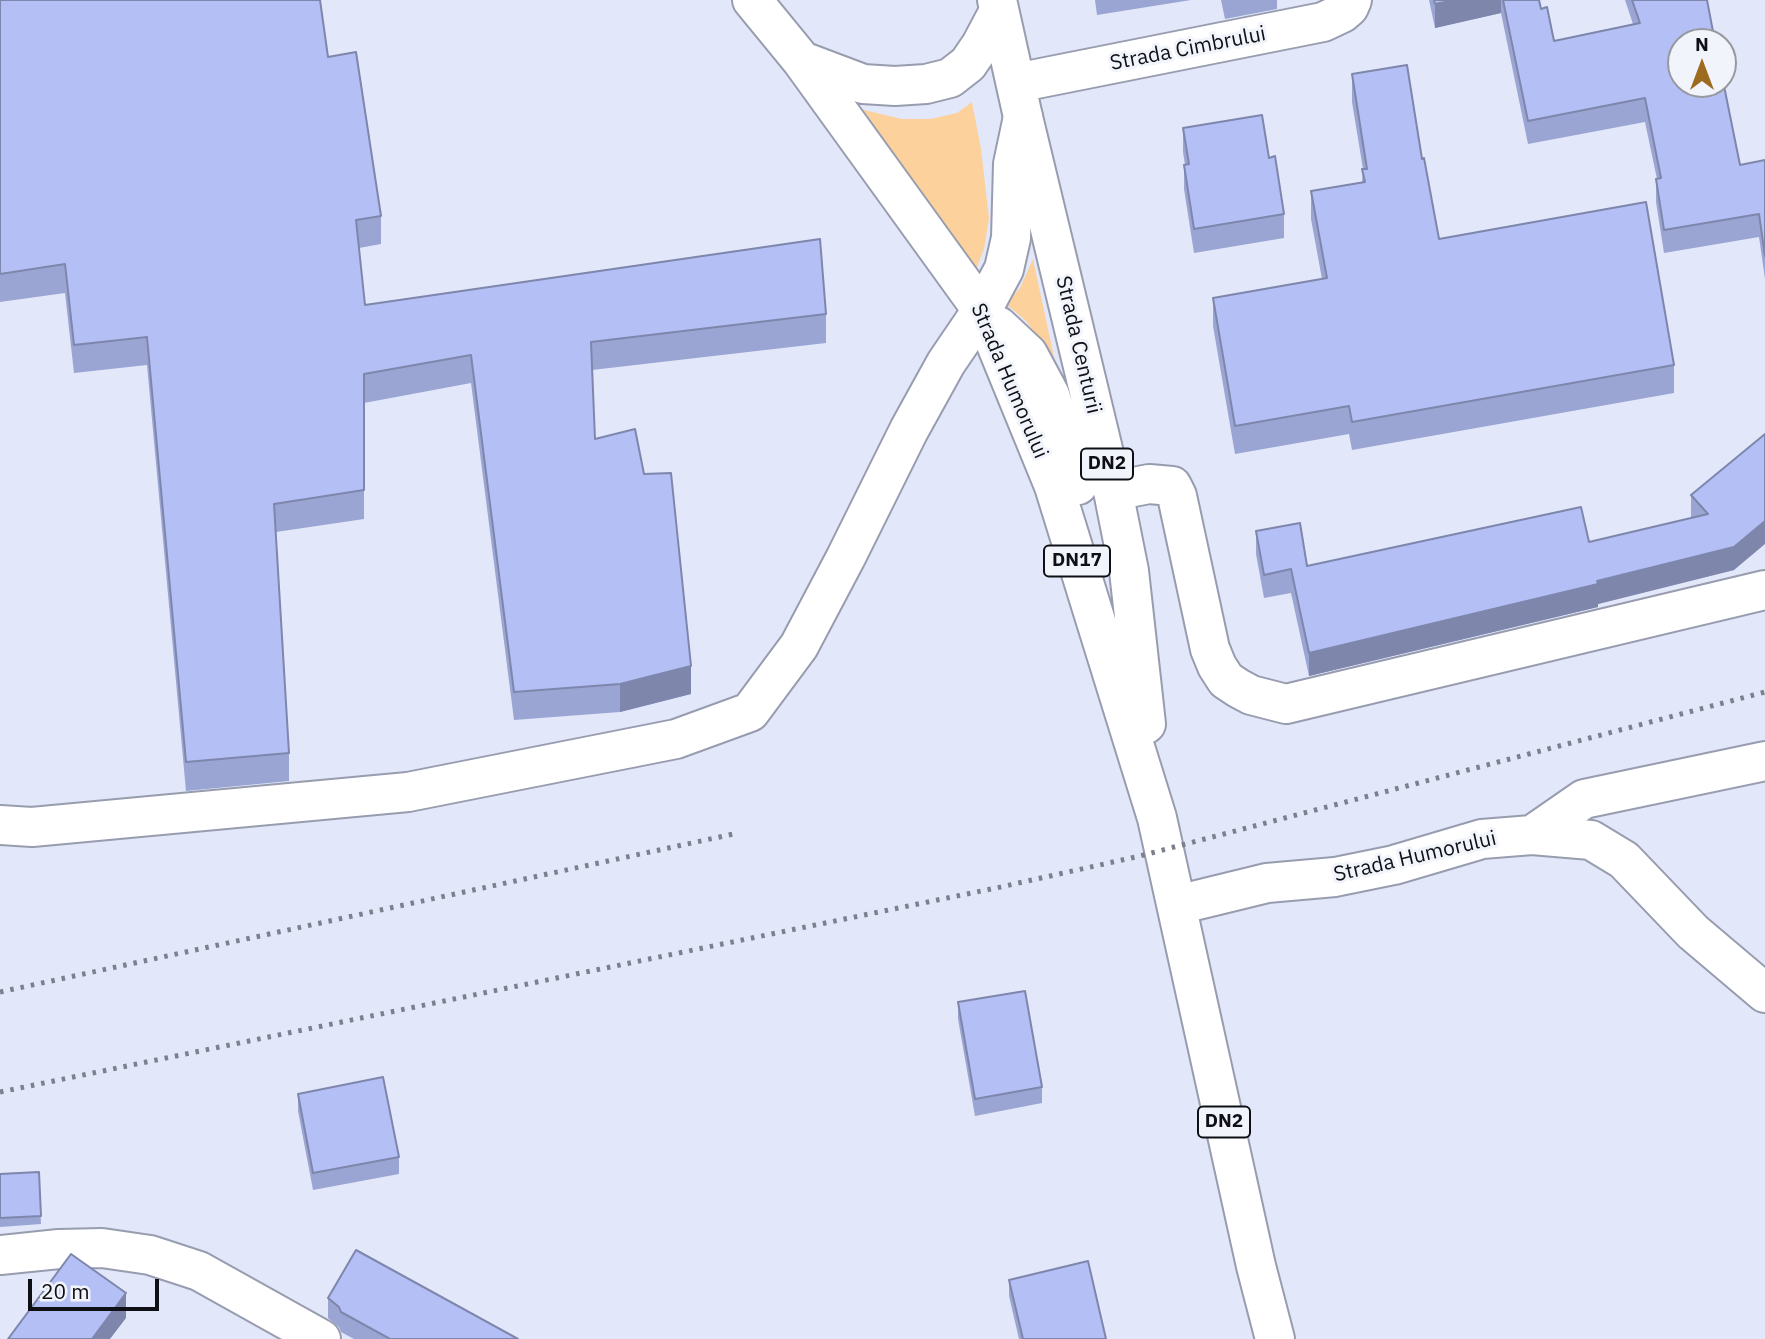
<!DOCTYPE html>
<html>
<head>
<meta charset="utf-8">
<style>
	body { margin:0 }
	#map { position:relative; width:1765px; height:1339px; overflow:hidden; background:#e2e7fa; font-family:"IBM Plex Sans",sans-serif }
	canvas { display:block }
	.north { position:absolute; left:1667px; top:28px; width:70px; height:70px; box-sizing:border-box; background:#f2f4fc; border:2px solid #9799a0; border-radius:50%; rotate:0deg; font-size:19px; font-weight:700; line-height:28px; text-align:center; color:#0f1016 }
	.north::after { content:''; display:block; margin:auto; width:24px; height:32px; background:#9d6b20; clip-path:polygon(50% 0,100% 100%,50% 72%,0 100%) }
	.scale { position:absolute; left:28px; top:1279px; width:131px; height:32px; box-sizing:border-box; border:4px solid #0f1016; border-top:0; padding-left:9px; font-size:21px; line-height:24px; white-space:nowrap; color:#0f1016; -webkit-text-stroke:5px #f2f4fc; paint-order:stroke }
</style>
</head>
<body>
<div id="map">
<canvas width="1765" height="1339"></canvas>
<div class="north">N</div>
<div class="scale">20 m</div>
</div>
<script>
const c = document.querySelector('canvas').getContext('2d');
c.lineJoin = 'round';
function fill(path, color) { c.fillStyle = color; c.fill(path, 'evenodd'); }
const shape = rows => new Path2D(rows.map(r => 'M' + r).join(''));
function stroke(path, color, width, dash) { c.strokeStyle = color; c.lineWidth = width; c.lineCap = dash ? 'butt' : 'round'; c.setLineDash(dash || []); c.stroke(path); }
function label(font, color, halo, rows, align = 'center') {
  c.font = font + ' "IBM Plex Sans",sans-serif'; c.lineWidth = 6; c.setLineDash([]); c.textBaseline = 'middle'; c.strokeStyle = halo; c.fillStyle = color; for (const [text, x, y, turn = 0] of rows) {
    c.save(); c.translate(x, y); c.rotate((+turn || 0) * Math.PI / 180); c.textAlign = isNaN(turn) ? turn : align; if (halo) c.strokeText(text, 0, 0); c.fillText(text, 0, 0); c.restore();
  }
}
const green = shape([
	[972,102,981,149,989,218,984,249,973,277,860,109,902,119,930,119,957,113],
	[1033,259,1058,376,1041,342,1026,321,1006,304,1020,288]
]);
const minor = shape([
	[1016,83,1323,22,1342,13,1349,7,1352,0],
	[1113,491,1149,484,1172,486,1177,496,1210,649,1217,666,1226,680,1238,688,1251,695,1286,704,1765,590],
	[0,825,32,827,408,792,676,739,750,712,799,646,846,557,909,430,946,363,982,310,1004,269,1011,238,1013,164,1023,117],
	[1532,835,1584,799,1765,761],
	[1177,905,1267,883,1335,877,1394,865,1482,839,1532,835,1591,840,1624,860,1693,932,1765,993],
	[0,1255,59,1249,102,1248,150,1255,199,1271,321,1339]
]);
const major = shape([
	[752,0,802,61,982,310,1054,486,1157,818,1256,1266,1275,1339],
	[997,0,1023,117,1113,491,1129,571,1146,724],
	[802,61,863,84,895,86,926,84,950,78,968,64,981,45,999,11],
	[998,326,1028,354,1050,395,1078,485]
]);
const rail = shape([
	[0,992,738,833],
	[0,1092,996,888,1140,856,1765,692]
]);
const wall = shape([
	[0,0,328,57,381,216,381,244,359,248,365,305,826,314,826,343,592,370,595,439,691,694,620,712,514,720,471,383,364,403,364,519,276,532,289,753,289,781,186,791,147,365,74,373,65,293,0,302],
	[1095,0,1191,0,1097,15],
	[1221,0,1277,0,1277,9,1225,19],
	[1429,0,1539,0,1541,9,1554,41,1633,24,1625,0,1707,0,1740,165,1765,160,1765,279,1759,237,1664,253,1656,202,1656,179,1657,179,1645,122,1528,144,1501,13,1435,28],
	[1352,74,1422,159,1439,239,1674,365,1674,393,1352,450,1349,434,1235,454,1213,326,1213,298,1322,279,1311,219,1311,191,1362,182,1363,169,1352,102],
	[1183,128,1269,158,1284,214,1284,238,1194,253,1184,189,1184,165,1185,165,1183,152],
	[1765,434,1734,570,1598,604,1598,607,1309,676,1291,593,1264,598,1256,554,1256,531,1307,566,1589,542,1691,518,1691,495],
	[958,1002,1042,1087,1042,1103,975,1116,958,1019],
	[298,1094,399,1157,399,1174,313,1190,298,1111],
	[39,1172,41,1224,0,1227,0,1174],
	[1009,1280,1106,1339,1019,1339,1009,1296],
	[328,1298,518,1339,354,1339,341,1332,339,1327,328,1318]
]);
const shadedWall = shape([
	[1455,0,1501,0,1501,13,1435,28,1435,4],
	[1765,521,1765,544,1734,570,1598,604,1598,607,1309,676,1309,653,1597,581],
	[691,666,691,694,620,712,620,684],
	[126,1293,126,1318,110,1339,92,1339]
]);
const building = shape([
	[0,0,320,0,328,57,356,52,381,216,356,220,365,305,820,239,826,314,591,342,595,439,635,429,644,474,671,473,691,666,620,684,514,692,471,355,364,374,364,490,274,504,289,753,186,762,147,337,74,345,65,264,0,274,0,0],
	[1434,0,1455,0,1435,4,1434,0],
	[1503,0,1539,0,1541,9,1547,7,1554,41,1640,23,1632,0,1707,0,1715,42,1681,42,1681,84,1723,84,1723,81,1740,165,1765,160,1765,256,1759,214,1664,230,1656,179,1661,178,1645,98,1528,121,1503,0],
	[1407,65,1422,159,1424,158,1439,239,1646,202,1674,365,1352,422,1349,406,1235,426,1213,298,1327,278,1311,191,1365,182,1362,169,1367,169,1352,74,1407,65],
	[1262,115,1269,158,1275,156,1284,214,1194,229,1184,165,1189,164,1183,128,1262,115],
	[1765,434,1765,521,1734,547,1597,581,1598,584,1309,653,1291,569,1264,575,1256,531,1300,523,1307,566,1581,507,1589,542,1708,514,1691,495,1765,434],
	[1025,991,1042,1087,975,1099,958,1002,1025,991],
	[383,1077,399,1157,313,1173,298,1094,383,1077],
	[39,1172,41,1216,0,1218,0,1174,39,1172],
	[356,1250,518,1339,390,1339,341,1312,339,1307,328,1298,356,1250],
	[71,1254,126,1293,92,1339,8,1339,71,1254],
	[1088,1261,1106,1339,1023,1339,1009,1280,1088,1261]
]);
const shields = [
	[1107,464,52],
	[1077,561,66],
	[1224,1122,52]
];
const shieldNames = [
	["DN2",1107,464],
	["DN17",1077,561],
	["DN2",1224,1122]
];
const streetNames = [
	["Strada Cimbrului",1188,49,-11],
	["Strada Centurii",1078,345,77],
	["Strada Humorului",1009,381,67],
	["Strada Humorului",1415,857,-13]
];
fill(green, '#fcd19c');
stroke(minor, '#989caf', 42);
stroke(major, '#989caf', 42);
stroke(minor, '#fff', 38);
stroke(major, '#fff', 38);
stroke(rail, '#7c7f8c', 5, [3.5, 7]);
fill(wall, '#9ba5d3');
fill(shadedWall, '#7e86ac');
fill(building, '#b4c0f5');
stroke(building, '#7e86ac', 2);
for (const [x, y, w] of shields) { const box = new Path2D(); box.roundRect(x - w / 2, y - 15.5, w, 31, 5); c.fillStyle = '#f2f4fc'; c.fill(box); stroke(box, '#0f1016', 2); }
label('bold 19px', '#0f1016', null, shieldNames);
label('21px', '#0f1016', '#f2f4fc', streetNames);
</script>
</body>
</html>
